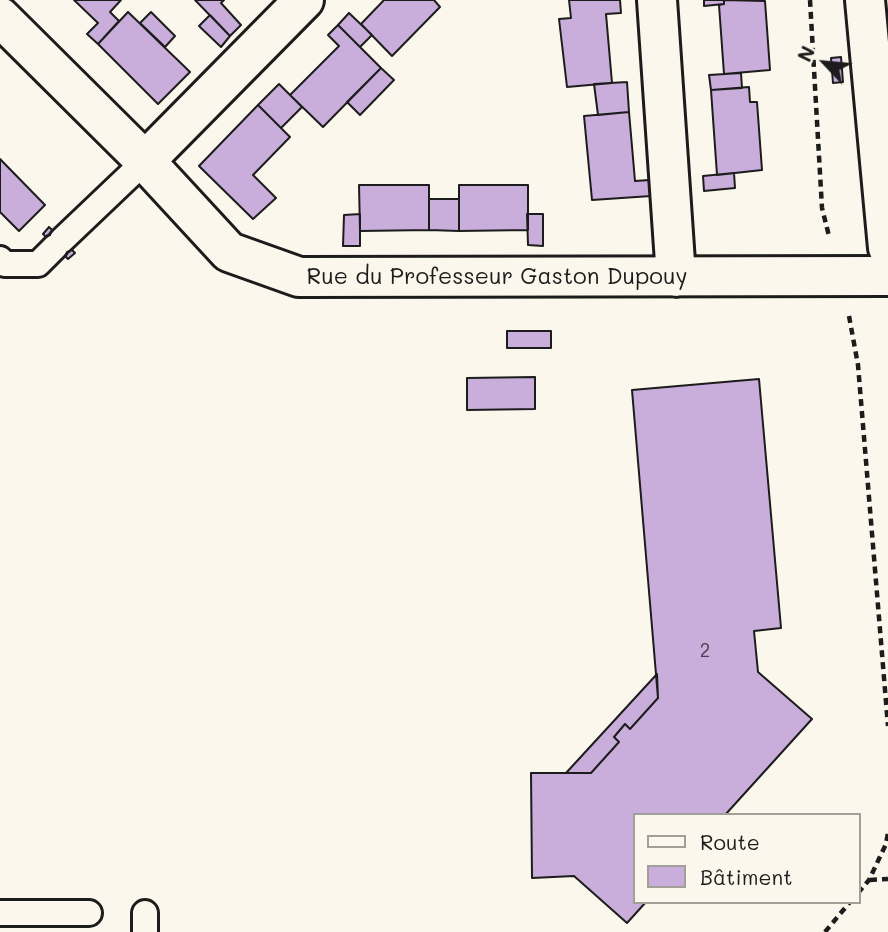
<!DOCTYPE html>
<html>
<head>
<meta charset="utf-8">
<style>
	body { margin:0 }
	#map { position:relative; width:888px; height:932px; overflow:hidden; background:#fbf7ec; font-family:Mali,sans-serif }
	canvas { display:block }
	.legend { position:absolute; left:633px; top:813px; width:228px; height:91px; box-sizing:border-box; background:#fbf7ec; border:2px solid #a29f99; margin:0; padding:9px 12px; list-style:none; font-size:21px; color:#1c1c1c }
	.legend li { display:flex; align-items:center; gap:14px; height:35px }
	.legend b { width:35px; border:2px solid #a29f99 }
	.north { position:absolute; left:790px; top:28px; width:70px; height:70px; -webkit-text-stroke:5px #fbf7ec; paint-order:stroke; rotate:296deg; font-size:19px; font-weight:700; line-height:28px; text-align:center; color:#1c1c1c }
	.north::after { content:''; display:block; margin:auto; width:24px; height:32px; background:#1c1c1c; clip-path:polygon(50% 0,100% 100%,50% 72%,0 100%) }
</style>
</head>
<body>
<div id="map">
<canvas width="888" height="932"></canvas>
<ul class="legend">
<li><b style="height:9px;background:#fbf7ec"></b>Route</li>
<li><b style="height:19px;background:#c9aedc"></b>Bâtiment</li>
</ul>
<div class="north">N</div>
</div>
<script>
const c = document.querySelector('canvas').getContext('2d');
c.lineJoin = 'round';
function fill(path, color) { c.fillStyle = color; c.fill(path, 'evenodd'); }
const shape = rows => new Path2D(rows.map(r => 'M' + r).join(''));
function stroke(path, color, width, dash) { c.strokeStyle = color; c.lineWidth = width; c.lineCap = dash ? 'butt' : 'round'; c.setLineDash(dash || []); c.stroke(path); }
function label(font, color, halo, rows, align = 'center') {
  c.font = font + ' Mali,sans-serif'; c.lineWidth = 5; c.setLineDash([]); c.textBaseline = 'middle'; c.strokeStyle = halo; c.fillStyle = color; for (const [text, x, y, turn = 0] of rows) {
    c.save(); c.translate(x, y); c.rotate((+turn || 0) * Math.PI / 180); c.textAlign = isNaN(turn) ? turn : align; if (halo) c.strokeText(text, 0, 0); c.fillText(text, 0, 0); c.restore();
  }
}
const building = shape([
	[74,0,121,0,110,12,119,21,98,44,87,34,98,23,74,0],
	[195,0,224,0,221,3,241,25,230,36,195,0],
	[384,0,434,0,440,7,392,56,361,24,384,0],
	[569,0,620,0,621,13,606,14,612,83,567,87,559,19,571,18,569,0],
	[704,0,724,0,724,4,704,6,704,0],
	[724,0,765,1,770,70,724,74,719,5,724,4,724,0],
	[128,12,190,72,158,104,98,44,128,12],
	[151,12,175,36,165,47,140,23,151,12],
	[349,13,372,35,360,47,338,25,349,13],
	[210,15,230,36,221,47,199,26,210,15],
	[338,25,381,68,323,127,290,95,339,46,328,35,338,25],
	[841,57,843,82,833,83,831,58,841,57],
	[381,68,394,80,360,115,347,102,381,68],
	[741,73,742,88,711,90,709,75,741,73],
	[627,82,629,112,598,115,594,84,627,82],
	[279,84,302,107,281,128,258,105,279,84],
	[749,87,750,102,757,102,762,170,717,175,711,90,749,87],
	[258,105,290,137,253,175,276,198,253,219,199,166,258,105],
	[629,112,635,181,649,180,651,196,592,200,584,116,629,112],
	[0,159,45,205,19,231,0,212,0,159],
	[734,173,735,188,704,191,703,176,734,173],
	[359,185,429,185,429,230,360,231,359,185],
	[459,185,528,185,528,230,459,231,459,185],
	[429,199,459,199,459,231,429,230,429,199],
	[360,214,360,246,343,246,344,215,360,214],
	[527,214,543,214,543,246,528,245,527,214],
	[49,227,75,253,68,259,43,234,49,227],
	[507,331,551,331,551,348,507,348,507,331],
	[535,377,535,409,467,410,467,378,535,377],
	[759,379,781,628,754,631,758,672,812,719,725,815,634,815,634,902,646,902,627,923,574,876,532,878,531,773,591,773,619,742,614,737,625,724,630,729,658,698,632,390,759,379],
	[657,674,658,698,630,729,625,724,614,737,619,742,591,773,566,773,657,674]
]);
const path = shape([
	[810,0,822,208,829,236],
	[849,316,858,365,888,726],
	[870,880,888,879],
	[858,893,869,880,886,844,888,833],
	[825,932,850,902]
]);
const service = shape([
	[62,240,145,161],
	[0,259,5,264,38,264,55,247],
	[0,913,89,913],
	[145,932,145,913]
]);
const minor = shape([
	[657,0,676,277],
	[0,17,145,161,229,252,299,277,888,276],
	[145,161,304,0]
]);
const tertiary = shape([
	[865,0,888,248]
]);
const numberNames = [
	["2",705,651]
];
const streetNames = [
	["Rue du Professeur Gaston Dupouy",497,277]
];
fill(building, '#c9aedc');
stroke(building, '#1c1c1c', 2);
stroke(service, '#1c1c1c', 30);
stroke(minor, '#1c1c1c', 44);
stroke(tertiary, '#1c1c1c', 44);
stroke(path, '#1c1c1c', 4.5, [7, 5]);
stroke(service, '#fbf7ec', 24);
stroke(minor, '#fbf7ec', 38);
stroke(tertiary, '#fbf7ec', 38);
label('19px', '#47404c', null, numberNames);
label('23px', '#1c1c1c', '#fbf7ec', streetNames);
</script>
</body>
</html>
